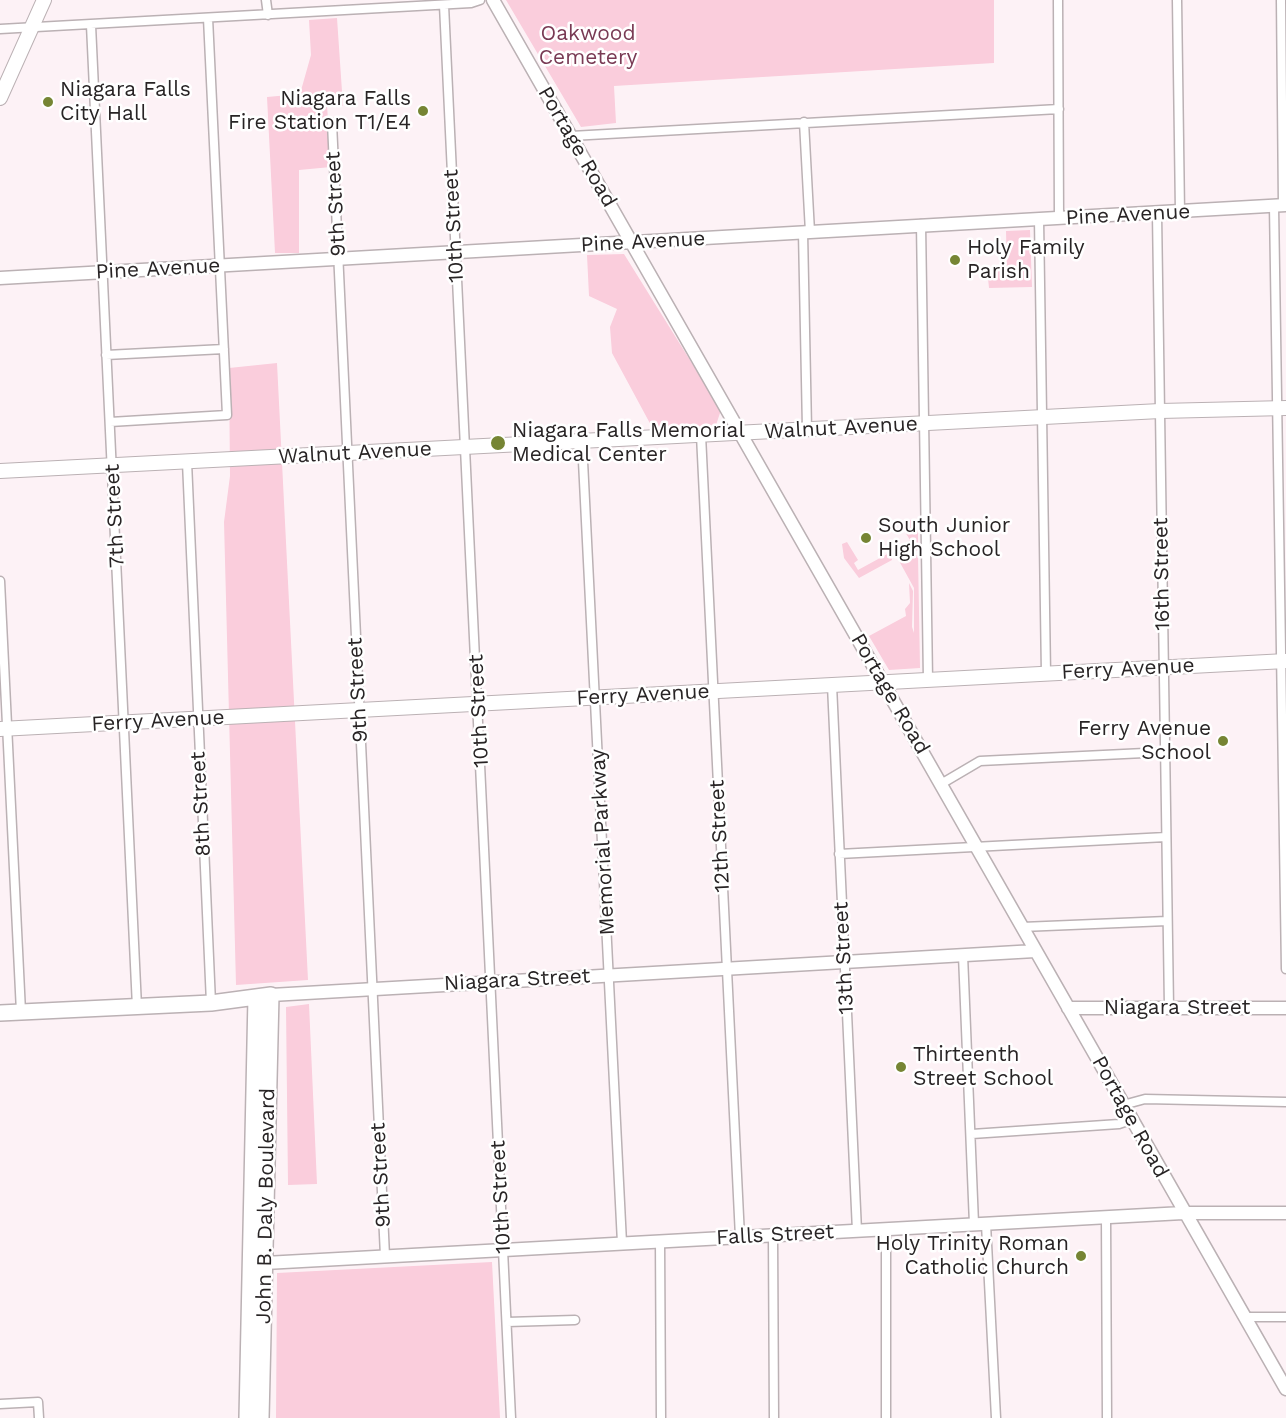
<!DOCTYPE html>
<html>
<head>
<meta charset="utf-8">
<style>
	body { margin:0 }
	canvas { display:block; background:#fdf2f6 }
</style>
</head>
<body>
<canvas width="1286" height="1418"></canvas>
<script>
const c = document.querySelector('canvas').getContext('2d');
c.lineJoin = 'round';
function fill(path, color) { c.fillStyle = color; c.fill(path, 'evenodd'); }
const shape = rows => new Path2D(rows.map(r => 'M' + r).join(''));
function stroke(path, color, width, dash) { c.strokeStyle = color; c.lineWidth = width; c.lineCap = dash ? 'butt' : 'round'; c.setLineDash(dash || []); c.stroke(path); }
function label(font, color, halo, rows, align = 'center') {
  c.font = font + ' "Work Sans",sans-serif'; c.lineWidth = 5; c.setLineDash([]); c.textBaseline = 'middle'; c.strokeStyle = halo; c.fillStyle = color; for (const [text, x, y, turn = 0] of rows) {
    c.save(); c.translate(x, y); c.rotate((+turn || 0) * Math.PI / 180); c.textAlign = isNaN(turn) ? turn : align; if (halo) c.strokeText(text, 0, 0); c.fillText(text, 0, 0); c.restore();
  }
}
const green = shape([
	[506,0,994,0,994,63,614,86,616,123,581,127],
	[337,18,343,106,327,105,331,167,299,170,299,253,275,253,267,97,300,94,311,55,309,20],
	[1030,230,1032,287,989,288,988,278,996,277,996,272,1007,270,1006,231],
	[624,254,721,410,716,425,653,429,612,353,610,327,617,309,589,296,587,255],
	[277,363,308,980,236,985,224,522,230,476,229,368],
	[912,520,912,526,918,526,918,551,910,551,906,543,910,540,902,527,906,521],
	[847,542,858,560,854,563,858,570,891,552,892,560,859,578,844,558,842,544],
	[912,555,918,555,920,668,889,670,869,636,906,616,905,609,910,603,909,583,913,591,912,627,914,633,914,588,898,559],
	[309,1004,317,1184,288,1185,286,1007],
	[492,1262,500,1418,276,1418,277,1273]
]);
const street = shape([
	[266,0,268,15],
	[1058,0,1059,218],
	[1177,0,1180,212],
	[1281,0,1283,205],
	[444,5,511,1418],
	[91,25,137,1007],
	[0,29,471,3,480,0],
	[804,122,810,232],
	[332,123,385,1256],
	[571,136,1059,109],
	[1274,206,1286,969],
	[1157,214,1169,1007],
	[1039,219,1046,674],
	[921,224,928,680],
	[803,232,807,429],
	[106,355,224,349],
	[110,422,227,415,208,18],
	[701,435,740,1237],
	[582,441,622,1243],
	[187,462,211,1003],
	[0,581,21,1012],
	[832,685,857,1231],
	[941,784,980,761,1165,752],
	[839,854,1166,837],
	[1022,927,1167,921],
	[963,955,974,1224],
	[1123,1105,1145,1099,1286,1102],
	[972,1134,1119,1124,1131,1120],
	[1106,1217,1107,1418],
	[986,1224,996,1418],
	[773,1235,774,1418],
	[660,1241,661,1418],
	[1245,1317,1286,1317],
	[507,1322,575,1320],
	[0,1404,38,1402,39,1418],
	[886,1418,886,1229]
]);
const secondary = shape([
	[493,0,1286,1389],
	[0,278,1286,205],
	[271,995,1035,951],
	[1068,1008,1286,1008],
	[265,1263,1183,1213,1286,1213]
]);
const primary = shape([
	[0,98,44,0],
	[0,471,1160,411,1286,408],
	[0,729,1286,661]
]);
const highway = shape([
	[0,1013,211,1003,271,995,261,1418],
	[247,1418,256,997]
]);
const markers = [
	[48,102,6,"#768534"],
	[423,111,6,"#768534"],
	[955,260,6,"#768534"],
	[498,443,8,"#768534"],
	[866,538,6,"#768534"],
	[1223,741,6,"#768534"],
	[901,1067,6,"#768534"],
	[1081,1256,6,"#768534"]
];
const parkNames = [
	["Oakwood",588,34],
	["Cemetery",588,58]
];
const poiNames = [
	["Niagara Falls",60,90],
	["City Hall",60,114],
	["Niagara Falls",411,99,"right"],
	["Fire Station T1/E4",411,123,"right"],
	["Holy Family",967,248],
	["Parish",967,272],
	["Niagara Falls Memorial",512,431],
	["Medical Center",512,455],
	["South Junior",878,526],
	["High School",878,550],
	["Ferry Avenue",1211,729,"right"],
	["School",1211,753,"right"],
	["Thirteenth",913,1055],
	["Street School",913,1079],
	["Holy Trinity Roman",1069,1244,"right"],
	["Catholic Church",1069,1268,"right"]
];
const streetNames = [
	["Portage Road",577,147,60],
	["9th Street",336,204,-93],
	["Pine Avenue",1128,215,-3],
	["10th Street",454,226,-93],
	["Pine Avenue",643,242,-3],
	["Pine Avenue",158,269,-3],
	["Walnut Avenue",841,428,-3],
	["Walnut Avenue",355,453,-3],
	["7th Street",115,516,-93],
	["16th Street",1162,574,-91],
	["Ferry Avenue",1128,669,-3],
	["9th Street",358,690,-93],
	["Portage Road",890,694,60],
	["Ferry Avenue",643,695,-3],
	["10th Street",479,711,-93],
	["Ferry Avenue",158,721,-3],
	["8th Street",201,804,-93],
	["12th Street",720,836,-93],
	["Memorial Parkway",603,842,-93],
	["13th Street",844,958,-93],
	["Niagara Street",517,980,-3],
	["Niagara Street",1177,1008],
	["Portage Road",1130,1117,61],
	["9th Street",381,1175,-93],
	["10th Street",501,1197,-93],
	["John B. Daly Boulevard",266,1206,-89],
	["Falls Street",775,1235,-3]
];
fill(green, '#facddc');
stroke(street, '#bbb1b4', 11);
stroke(secondary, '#bbb1b4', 15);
stroke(primary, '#bbb1b4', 16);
stroke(highway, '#bbb1b4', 18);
stroke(street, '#fff', 8);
stroke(secondary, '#fff', 12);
stroke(primary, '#fff', 14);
stroke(highway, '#fff', 15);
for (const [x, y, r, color] of markers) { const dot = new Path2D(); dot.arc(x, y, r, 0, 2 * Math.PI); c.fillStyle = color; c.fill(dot); stroke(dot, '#fff', 2); }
label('21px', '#793a54', '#fff', parkNames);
label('21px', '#282425', '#fff', poiNames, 'left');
label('21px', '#282425', '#fff', streetNames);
</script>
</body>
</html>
